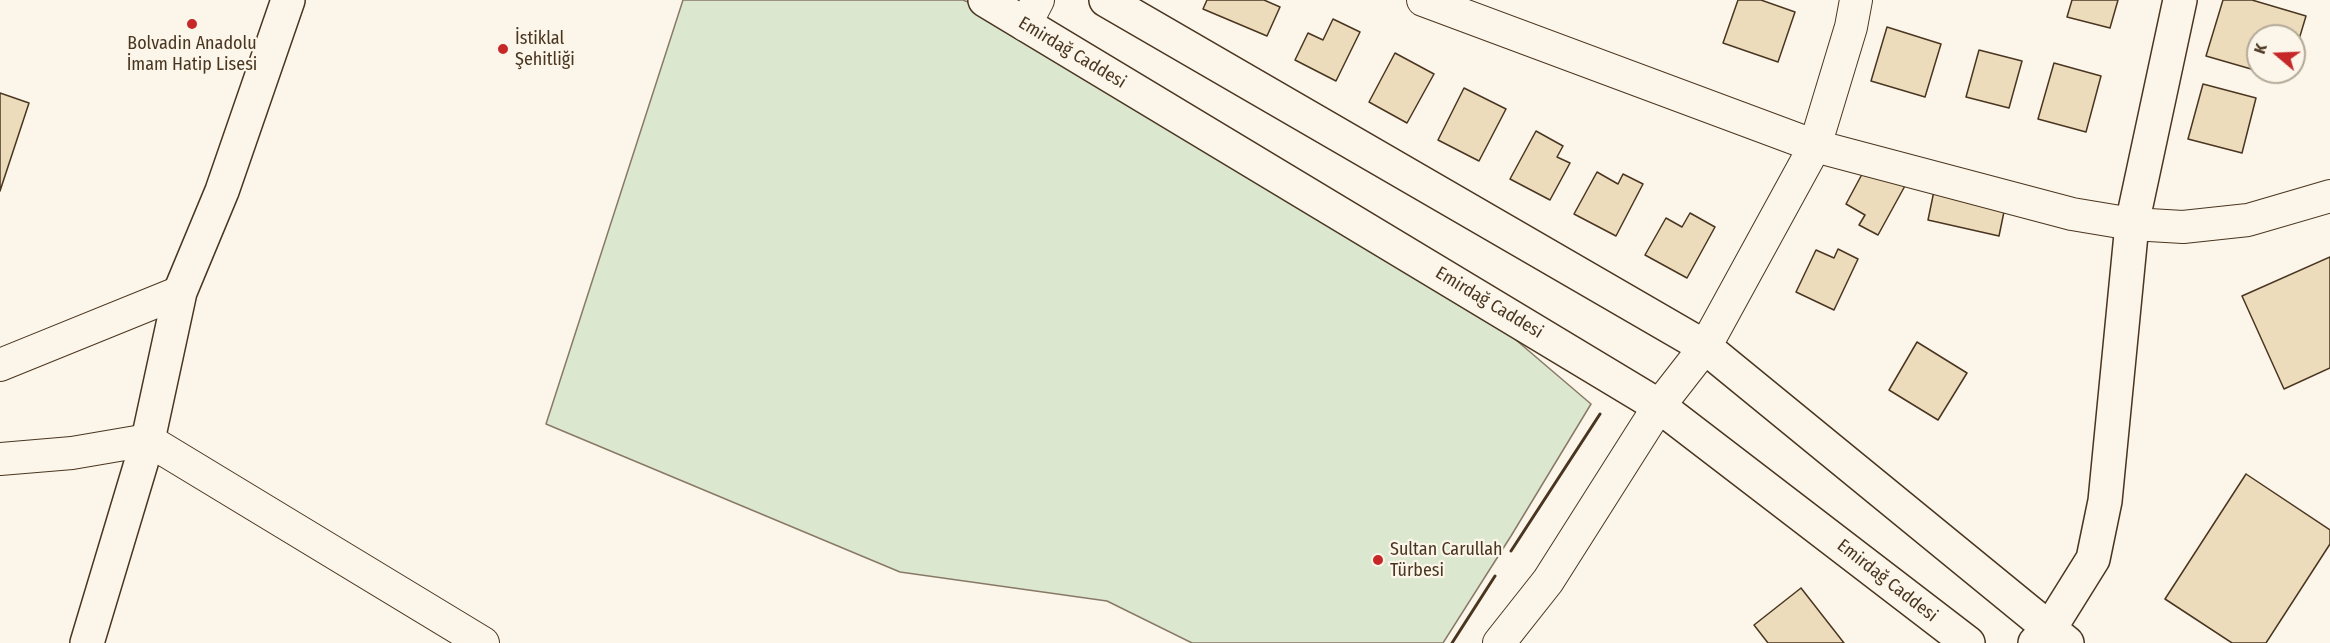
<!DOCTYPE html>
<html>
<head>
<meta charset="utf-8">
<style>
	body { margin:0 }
	#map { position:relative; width:2330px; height:643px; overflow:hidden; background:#fbf6e9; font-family:"Fira Sans Condensed",sans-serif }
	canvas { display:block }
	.north { position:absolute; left:2246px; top:24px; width:60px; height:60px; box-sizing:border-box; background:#fbf6e9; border:2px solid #b4a999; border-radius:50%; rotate:289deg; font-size:16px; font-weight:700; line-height:24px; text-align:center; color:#4a3520 }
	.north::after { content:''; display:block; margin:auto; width:21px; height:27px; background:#c62828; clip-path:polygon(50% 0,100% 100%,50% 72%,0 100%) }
</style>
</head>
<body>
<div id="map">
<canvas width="2330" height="643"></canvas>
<div class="north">K</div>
</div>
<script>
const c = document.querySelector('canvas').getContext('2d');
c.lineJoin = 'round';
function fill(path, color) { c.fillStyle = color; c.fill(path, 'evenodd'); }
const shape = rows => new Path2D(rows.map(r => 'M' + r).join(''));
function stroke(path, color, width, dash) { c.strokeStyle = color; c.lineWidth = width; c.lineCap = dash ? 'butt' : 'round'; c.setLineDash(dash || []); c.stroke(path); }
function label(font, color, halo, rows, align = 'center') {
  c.font = font + ' "Fira Sans Condensed",sans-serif'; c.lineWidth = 4.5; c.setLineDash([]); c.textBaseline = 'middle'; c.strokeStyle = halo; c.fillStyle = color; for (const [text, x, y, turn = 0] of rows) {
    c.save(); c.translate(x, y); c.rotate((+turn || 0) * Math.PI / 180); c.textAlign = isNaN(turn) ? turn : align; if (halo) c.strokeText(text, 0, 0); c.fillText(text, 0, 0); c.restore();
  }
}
const green = shape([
	[683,0,963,0,1025,25,1434,270,1591,404,1511,536,1443,643,1192,643,1107,601,900,572,546,424,683,0]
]);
const building = shape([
	[1207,0,1264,0,1280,7,1267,36,1203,9,1207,0],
	[1738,0,1761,0,1795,12,1778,62,1723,43,1738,0],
	[2072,0,2118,0,2110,28,2067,17,2072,0],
	[2223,0,2252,0,2306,16,2294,56,2294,36,2258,36,2258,71,2206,56,2223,0],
	[1333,19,1360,32,1336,81,1295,60,1308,33,1323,40,1333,19],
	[1887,27,1941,44,1925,97,1871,81,1887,27],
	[1979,50,2022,61,2009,108,1966,97,1979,50],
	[1395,53,1434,74,1407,123,1369,102,1395,53],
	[2054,63,2101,76,2086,132,2038,119,2054,63],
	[2260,72,2290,72,2287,80,2260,72],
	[2203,84,2256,98,2242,153,2188,139,2203,84],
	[1464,88,1506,109,1479,161,1438,140,1464,88],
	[0,93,29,103,0,191,0,93],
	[1536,131,1563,146,1557,157,1570,163,1550,200,1510,179,1536,131],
	[1868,163,1906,184,1878,235,1859,225,1865,215,1846,204,1868,163],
	[1597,172,1618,184,1623,174,1643,184,1616,236,1574,214,1597,172],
	[1935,186,2006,202,1999,236,1928,220,1935,186],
	[1690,213,1715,227,1687,278,1645,255,1666,218,1682,227,1690,213],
	[1838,249,1858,259,1834,310,1796,292,1816,250,1834,258,1838,249],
	[2330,257,2330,368,2284,389,2242,296,2330,257],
	[1917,342,1967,373,1938,420,1889,390,1917,342],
	[2246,474,2330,530,2330,544,2266,643,2232,643,2165,599,2246,474],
	[1801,588,1844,643,1768,643,1754,625,1801,588]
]);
const street = shape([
	[1423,0,1815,146,2072,214,2132,224,2183,227,2248,220,2330,196],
	[1025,25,1038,0],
	[0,365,180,292],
	[0,459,72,453,148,440,483,643],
	[1499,643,1548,581,1659,406,1705,347,1815,146,1851,27,1856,0]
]);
const secondary = shape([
	[985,0,1659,406,1968,643],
	[1106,0,1705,347,2067,643],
	[87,643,148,440,180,292,222,191,288,0],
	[2035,643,2050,628,2093,559,2105,501,2132,224,2180,0]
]);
const wall = shape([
	[1511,551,1600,414],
	[1452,643,1495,576]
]);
const markers = [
	[192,24,6,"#c62828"],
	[503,49,6,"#c62828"],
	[1378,560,6,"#c62828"]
];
const poiNames = [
	["İstiklal",515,39],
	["Şehitliği",515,60],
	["Bolvadin Anadolu",192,44,"center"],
	["İmam Hatip Lisesi",192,65,"center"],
	["Sultan Carullah",1390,550],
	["Türbesi",1390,571]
];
const streetNames = [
	["Emirdağ Caddesi",1072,53,31],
	["Emirdağ Caddesi",1489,303,31],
	["Emirdağ Caddesi",1887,581,38]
];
fill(green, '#dce7d0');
stroke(green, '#887966', 1.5);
fill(building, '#ecdcbc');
stroke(building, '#4a3520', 1.5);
stroke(street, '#4a3520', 34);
stroke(secondary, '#4a3520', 36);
stroke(street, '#fbf6e9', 32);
stroke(secondary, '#fbf6e9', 33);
stroke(wall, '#4a3520', 3);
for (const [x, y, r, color] of markers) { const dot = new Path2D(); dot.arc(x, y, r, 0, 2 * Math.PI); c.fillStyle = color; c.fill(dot); stroke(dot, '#fbf6e9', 2); }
label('18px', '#4a3520', '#fbf6e9', poiNames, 'left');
label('18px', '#4a3520', '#fbf6e9', streetNames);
</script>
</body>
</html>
